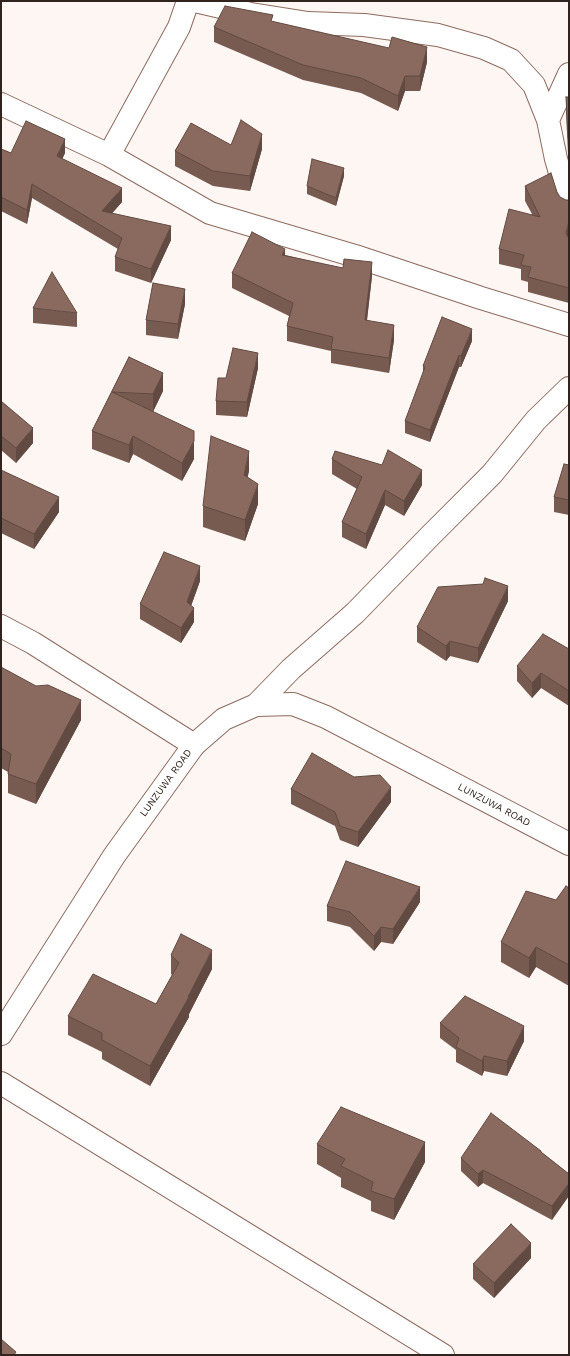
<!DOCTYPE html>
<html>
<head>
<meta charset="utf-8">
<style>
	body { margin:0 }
	#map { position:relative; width:570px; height:1356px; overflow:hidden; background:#fef6f3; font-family:"Work Sans",sans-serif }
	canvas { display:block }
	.frame { position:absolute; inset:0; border:2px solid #31231e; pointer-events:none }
</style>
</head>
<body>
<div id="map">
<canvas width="570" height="1356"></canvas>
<div class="frame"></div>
</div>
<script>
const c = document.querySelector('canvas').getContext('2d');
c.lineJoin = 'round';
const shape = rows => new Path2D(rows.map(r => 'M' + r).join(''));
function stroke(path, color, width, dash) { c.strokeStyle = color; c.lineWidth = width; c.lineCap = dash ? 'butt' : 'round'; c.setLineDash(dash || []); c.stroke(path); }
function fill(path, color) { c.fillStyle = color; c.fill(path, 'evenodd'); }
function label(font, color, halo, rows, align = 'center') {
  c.font = font + ' "Work Sans",sans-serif'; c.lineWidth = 3.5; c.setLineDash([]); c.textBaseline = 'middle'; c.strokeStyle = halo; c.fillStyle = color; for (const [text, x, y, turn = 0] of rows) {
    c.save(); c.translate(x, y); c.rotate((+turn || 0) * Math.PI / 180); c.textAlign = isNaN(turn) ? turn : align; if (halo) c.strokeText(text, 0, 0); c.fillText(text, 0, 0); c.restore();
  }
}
const minor = shape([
	[195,1,251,14,308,23,364,25,438,35,484,48,511,60,534,85,548,120,556,159,569,203],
	[1,104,109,155,210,213,355,256,481,298,569,325],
	[548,120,569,74],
	[109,155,179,27,188,1],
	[1,626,33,643,194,745],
	[256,705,291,669,355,613,430,536,492,474,536,420,569,388],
	[1,1083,443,1355]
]);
const tertiary = shape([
	[1,1034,114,856,194,745,224,719,256,705,293,704,326,717,569,844]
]);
const wall = shape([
	[273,22,427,62,420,91,405,91,398,111,361,93,303,80,214,42,214,27],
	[566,97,569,97,569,158,568,154,566,113],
	[231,145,262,149,250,191,213,186,175,166,175,151],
	[1,149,11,153,65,153,62,159,122,202,112,213,171,240,151,283,115,271,115,257,118,249,32,198,27,224,1,211],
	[344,176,336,206,307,194,307,186],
	[525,186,569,236,568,238,569,239,569,303,528,292,528,282,521,280,521,269,499,264,499,249,532,214,525,201],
	[285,255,372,276,367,321,394,340,389,373,331,363,331,351,287,341,287,326,289,316,232,288,232,273],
	[185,304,178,339,146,335,146,320],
	[33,308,77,313,77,327,33,323],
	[472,341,461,367,459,367,430,442,405,433,405,421,423,375,423,366],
	[129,357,163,391,153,411,194,459,182,481,133,454,129,463,92,449,92,431],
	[258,368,247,417,216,415,216,401,226,378],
	[1,401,33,443,16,463,1,450],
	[332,459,422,485,404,516,385,505,366,549,342,537,342,522,357,489,332,474],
	[569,465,569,515,554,512,554,497],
	[1,470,59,512,34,549,1,533],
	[249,471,247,477,258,504,245,541,203,527,203,506],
	[200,581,191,606,194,622,181,643,140,619,140,604],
	[508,601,478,663,450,656,446,661,417,642,417,627],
	[569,649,569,706,541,688,532,698,517,681,517,666],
	[1,667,81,720,36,804,8,793,8,772,1,768],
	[291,789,391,802,358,847,340,840,335,826,291,804],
	[569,888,569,986,536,967,529,978,501,962,501,942,556,900],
	[420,902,393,944,381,942,374,951,350,927,327,921,327,906],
	[171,955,212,969,189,1014,189,1017,150,1086,102,1059,102,1052,68,1035,68,1016,156,1004,172,975,171,974],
	[440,1023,524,1041,507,1076,484,1071,482,1076,456,1062,456,1050,440,1038],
	[317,1144,425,1162,394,1220,371,1211,371,1201,341,1187,341,1178,317,1164],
	[541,1152,569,1174,552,1220,483,1183,478,1187,461,1171,461,1158],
	[531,1258,494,1298,473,1279,473,1264]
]);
const shadedWall = shape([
	[427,47,427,62,420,91,420,76],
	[405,76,405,91,398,111,398,96],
	[262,134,262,149,250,191,250,176],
	[65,139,65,153,57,170,57,156],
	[344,168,344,176,336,206,336,198],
	[32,184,32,198,27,224,27,210],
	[122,188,122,202,102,225,102,211],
	[569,221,569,236,566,247,566,233],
	[171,226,171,240,151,283,151,269],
	[285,249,285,264,282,255],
	[372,262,372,276,365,335,365,320],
	[185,289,185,304,178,339,178,324],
	[394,325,394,340,389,373,389,358],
	[472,329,472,341,461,367,461,356],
	[258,353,258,368,247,417,247,402],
	[459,355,459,367,430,442,430,430],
	[163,373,163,391,153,412,153,394],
	[33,428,33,443,16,463,16,448],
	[133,436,133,454,129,463,129,445],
	[194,441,194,459,182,481,182,463],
	[249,451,249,471,244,495,244,475],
	[422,470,422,485,404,516,404,501],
	[258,484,258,504,245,541,245,520],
	[385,490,385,505,366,549,366,534],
	[59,497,59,512,34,549,34,534],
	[200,566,200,581,187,617,187,602],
	[508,586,508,601,478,663,478,648],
	[194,608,194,622,181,643,181,628],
	[450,641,450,656,446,661,446,646],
	[541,673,541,688,532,698,532,683],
	[81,700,81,720,36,804,36,784],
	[391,787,391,802,358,847,358,832],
	[420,887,420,902,393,944,393,929],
	[381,927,381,942,374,951,374,936],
	[536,947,536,967,529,978,529,958],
	[212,950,212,969,189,1014,189,1017,150,1086,150,1066,188,997],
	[524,1026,524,1041,507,1076,507,1061],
	[484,1056,484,1071,482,1076,482,1061],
	[425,1142,425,1162,394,1220,394,1199],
	[483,1170,483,1183,478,1187,478,1174],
	[569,1183,569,1196,552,1220,552,1206],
	[531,1243,531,1258,494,1298,494,1283]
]);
const building = shape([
	[225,6,273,15,271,21,389,48,392,37,427,47,420,76,405,76,398,96,361,78,303,65,214,27,225,6],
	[566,97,569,97,569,142,568,137,566,97],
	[241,120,262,134,250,176,213,171,175,151,191,123,231,145,241,120],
	[26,121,65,139,57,156,122,188,102,211,171,226,151,269,115,257,122,238,32,184,27,210,1,197,1,149,11,153,26,121],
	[312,159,344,168,336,198,307,186,312,159],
	[551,173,557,192,560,197,566,200,569,200,569,221,566,233,569,239,569,288,528,277,531,267,521,265,524,255,499,249,509,209,540,217,525,186,551,173],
	[252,232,285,249,282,255,343,268,344,259,372,262,365,320,394,325,389,358,331,349,333,337,287,326,293,303,232,273,252,232],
	[52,272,77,313,33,308,52,272],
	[153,283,185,289,178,324,146,320,153,283],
	[442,317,472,329,461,356,459,355,430,430,405,421,425,367,423,366,442,317],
	[233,348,258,353,247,402,216,401,218,378,226,378,233,348],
	[129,357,163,373,153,394,112,392,194,431,194,441,182,463,133,436,129,445,92,431,129,357],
	[1,401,33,428,16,448,1,436,1,401],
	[211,436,249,451,244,475,258,484,245,520,203,506,211,436],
	[388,450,422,470,404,501,385,490,366,534,342,522,362,477,332,459,335,451,382,465,388,450],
	[564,464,569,465,569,500,554,497,564,464],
	[1,470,59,497,34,534,1,518,1,470],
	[164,552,200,566,187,602,194,608,181,628,140,604,164,552],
	[485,578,508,586,478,648,450,641,446,646,417,627,438,587,483,584,485,578],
	[543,634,569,649,569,691,541,673,532,683,517,666,543,634],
	[1,667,36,686,48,685,81,700,36,784,8,774,11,754,1,748,1,667],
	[312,753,354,777,380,775,391,787,358,832,340,826,335,812,291,789,312,753],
	[346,861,420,887,393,929,381,927,374,936,350,912,327,906,346,861],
	[566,886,569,888,569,965,536,947,529,958,501,942,526,891,556,900,566,886],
	[181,934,212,950,188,997,189,997,150,1066,102,1040,102,1033,68,1016,93,974,156,1004,179,963,171,955,181,934],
	[465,996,524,1026,507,1061,484,1056,482,1061,456,1047,459,1038,440,1023,465,996],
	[341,1107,425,1142,394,1199,371,1191,373,1182,341,1166,345,1159,317,1144,341,1107],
	[491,1113,541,1151,541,1152,569,1174,569,1183,552,1206,483,1170,478,1174,461,1158,491,1113],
	[511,1224,531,1243,494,1283,473,1264,511,1224],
	[1,1339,16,1352,14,1355,1,1355,1,1339]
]);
const streetNames = [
	["LUNZUWA ROAD",166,783,-54],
	["LUNZUWA ROAD",494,805,28]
];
stroke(minor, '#8d6c60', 24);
stroke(tertiary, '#8d6c60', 24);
stroke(minor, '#fff', 22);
stroke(tertiary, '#fff', 22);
fill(wall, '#775b51');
fill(shadedWall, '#614a42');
fill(building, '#8a6a5e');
stroke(building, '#614a42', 1);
label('10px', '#31231e', '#fff', streetNames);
</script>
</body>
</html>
